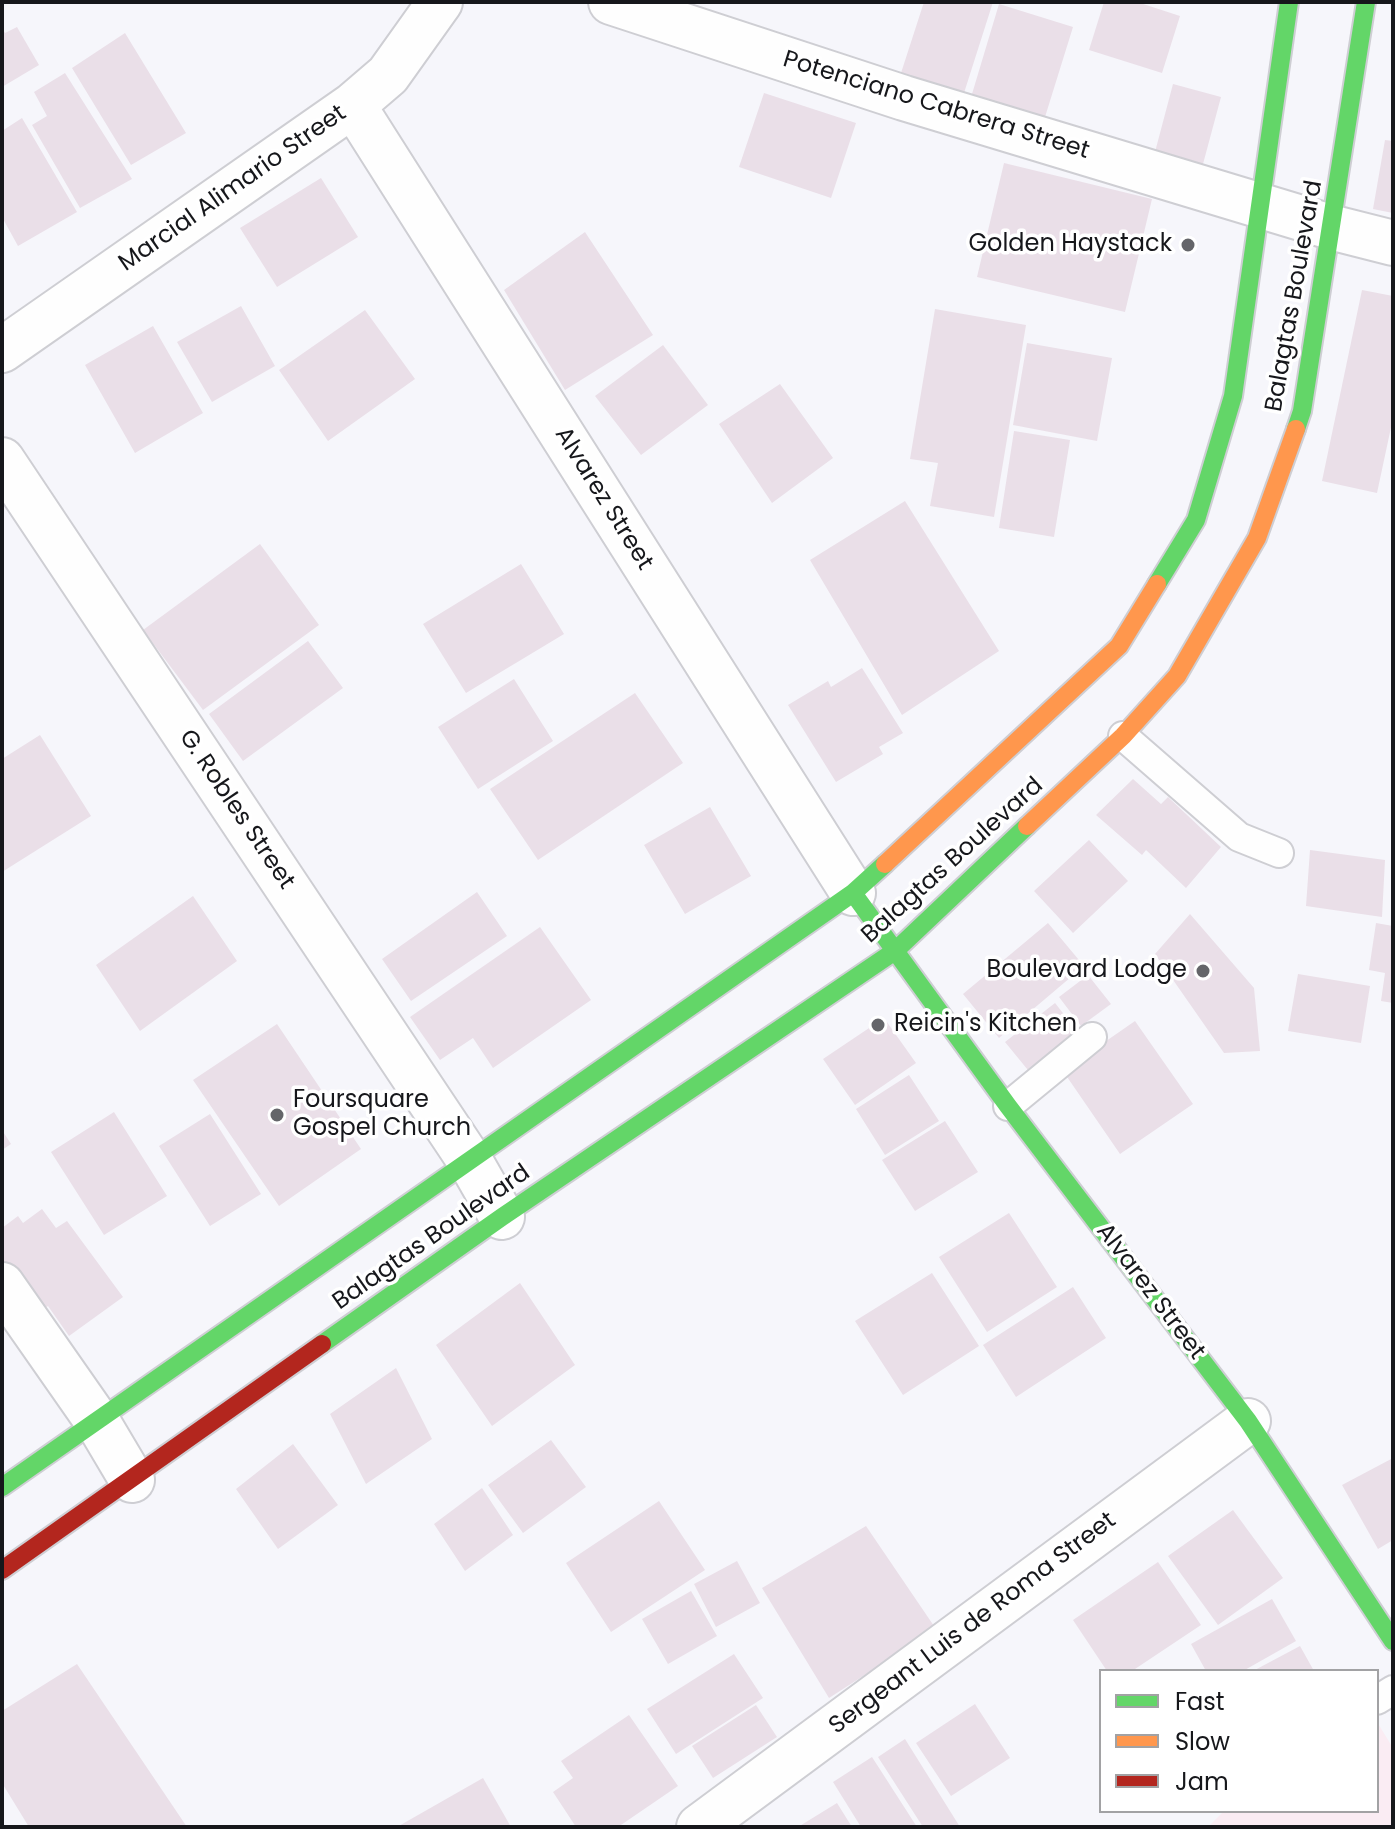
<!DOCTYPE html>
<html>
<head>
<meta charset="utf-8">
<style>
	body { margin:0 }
	#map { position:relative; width:1395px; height:1829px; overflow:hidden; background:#f6f6fb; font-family:Poppins,sans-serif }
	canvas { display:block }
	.frame { position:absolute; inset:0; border:4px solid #16171b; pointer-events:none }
	.legend { position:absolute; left:1099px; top:1669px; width:280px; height:144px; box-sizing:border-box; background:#fff; border:2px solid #a2a2a4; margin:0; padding:10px 14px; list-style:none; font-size:24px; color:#16171b }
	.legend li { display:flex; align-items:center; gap:16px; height:40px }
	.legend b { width:40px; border:2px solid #a2a2a4 }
</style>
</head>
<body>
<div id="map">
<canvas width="1395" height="1829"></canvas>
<div class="frame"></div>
<ul class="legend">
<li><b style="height:10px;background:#63d668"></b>Fast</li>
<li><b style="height:10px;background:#ff974d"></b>Slow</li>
<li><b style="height:10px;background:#b3261e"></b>Jam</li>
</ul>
</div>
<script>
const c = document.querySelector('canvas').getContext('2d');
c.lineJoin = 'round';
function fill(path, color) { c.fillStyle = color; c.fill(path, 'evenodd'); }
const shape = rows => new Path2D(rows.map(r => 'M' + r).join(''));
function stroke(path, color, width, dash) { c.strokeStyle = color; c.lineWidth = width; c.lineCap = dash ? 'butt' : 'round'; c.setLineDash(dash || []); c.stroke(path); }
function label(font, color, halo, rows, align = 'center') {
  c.font = font + ' Poppins,sans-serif'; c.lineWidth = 7; c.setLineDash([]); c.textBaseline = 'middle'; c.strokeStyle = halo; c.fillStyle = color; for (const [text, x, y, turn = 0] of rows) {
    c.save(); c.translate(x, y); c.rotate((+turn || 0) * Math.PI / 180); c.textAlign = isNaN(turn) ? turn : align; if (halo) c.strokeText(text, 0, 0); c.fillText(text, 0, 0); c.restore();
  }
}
const education = shape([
	[1377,1722,1393,1748,1393,1827,1208,1827,1224,1811,1377,1811]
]);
const building = shape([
	[924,2,993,2,964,93,901,73],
	[1104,2,1137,2,1180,16,1162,73,1089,50],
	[999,4,1073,27,1045,117,972,94],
	[17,27,39,65,2,87,2,28,5,33],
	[125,33,186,133,131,165,72,68],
	[65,73,132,179,80,208,32,125,47,116,34,92],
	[1173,84,1221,97,1203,164,1155,152],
	[764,93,856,123,831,198,739,167],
	[22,118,77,212,18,246,2,217,2,131],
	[1385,140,1393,141,1393,213,1373,209],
	[1004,163,1152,199,1125,312,977,277],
	[321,178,358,237,277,287,240,228],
	[585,232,653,335,565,390,504,290],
	[1362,290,1393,296,1393,418,1377,493,1322,481],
	[241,306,275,366,212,402,177,342],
	[935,309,1026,325,994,517,930,506,938,463,910,459],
	[365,310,415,379,328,441,279,370],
	[153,326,203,413,135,453,85,365],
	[1027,343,1112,358,1097,441,1013,425],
	[663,345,708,405,641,455,595,396],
	[780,384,833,458,772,503,719,424],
	[1014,431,1070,440,1054,537,999,528],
	[905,501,999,651,902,715,810,560],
	[260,544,319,625,203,710,143,630],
	[521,564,564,634,466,693,423,624],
	[308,641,343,688,243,761,209,714],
	[862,668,903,733,879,747,883,754,836,782,788,705,828,681,831,687],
	[514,679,553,741,478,789,438,727],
	[635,693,683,763,538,860,490,789],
	[40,735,91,816,2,872,2,759],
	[1133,779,1161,804,1168,797,1221,847,1186,888,1146,850,1142,855,1096,815],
	[710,807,751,876,685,914,644,845],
	[1089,840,1128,881,1073,933,1034,891],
	[1310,850,1385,860,1382,917,1306,906],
	[477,892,507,936,411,1001,382,959],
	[193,896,237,961,140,1031,96,965],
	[1190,914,1254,988,1260,1051,1224,1053,1155,954],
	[1048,923,1084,966,999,1038,963,994],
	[1376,923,1393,926,1393,1003,1381,1001,1385,973,1369,970],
	[540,927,591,1000,493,1068,473,1038,440,1060,410,1017],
	[1298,974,1370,986,1361,1043,1288,1031],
	[1088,975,1111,1004,1081,1026,1059,997],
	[1055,1003,1081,1036,1032,1075,1005,1042],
	[884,1018,916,1063,855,1105,823,1059],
	[1135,1021,1193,1104,1120,1154,1063,1071],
	[277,1024,361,1149,279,1206,193,1080],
	[909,1075,939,1121,885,1155,856,1109],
	[114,1112,167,1196,104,1235,51,1152],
	[210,1114,261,1194,210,1226,159,1146],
	[945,1121,978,1172,915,1211,882,1160],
	[2,1130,11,1144,2,1150],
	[42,1209,56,1228,67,1221,123,1297,69,1336,48,1306,37,1314,2,1267,2,1228,18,1216,23,1223],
	[1009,1213,1057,1287,987,1332,939,1257],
	[932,1273,979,1346,903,1395,855,1321],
	[520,1283,575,1365,492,1426,436,1345],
	[1073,1287,1106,1338,1016,1397,983,1345],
	[396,1368,432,1439,366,1484,330,1414],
	[551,1440,586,1487,523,1533,488,1485],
	[293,1444,338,1505,278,1549,236,1489],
	[1393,1458,1393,1540,1378,1549,1342,1485],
	[482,1488,513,1535,465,1571,434,1524],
	[659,1501,705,1570,611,1632,566,1563],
	[1233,1510,1283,1578,1218,1625,1168,1556],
	[866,1526,936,1629,829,1698,762,1588],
	[737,1561,760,1603,716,1627,694,1584],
	[1158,1562,1201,1625,1132,1671,1107,1671,1073,1620],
	[691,1591,717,1636,668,1664,642,1619],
	[1272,1599,1296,1641,1243,1671,1206,1671,1191,1644],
	[1300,1646,1314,1671,1253,1671],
	[734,1654,763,1698,676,1754,647,1709],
	[77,1664,187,1827,29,1827,2,1783,2,1711],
	[975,1704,1010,1758,951,1796,916,1743],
	[756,1705,777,1737,713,1778,692,1746],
	[629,1715,678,1786,618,1827,576,1827,553,1792,573,1778,561,1761],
	[905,1739,960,1827,923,1827,878,1757],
	[872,1757,917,1827,861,1827,833,1782],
	[483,1778,511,1827,397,1827],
	[837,1803,852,1827,798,1827]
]);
const lane = shape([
	[1123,736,1239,837,1279,853],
	[1008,1106,1092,1037],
	[1377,1700,1393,1690]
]);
const street = shape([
	[611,2,904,98,1334,228,1393,243],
	[353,105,853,893],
	[2,350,353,105,388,75,440,2],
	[2,460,470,1161,502,1217],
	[2,1285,97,1421,132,1480],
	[699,1827,1248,1421]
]);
const fast = shape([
	[1296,429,1302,411,1366,2],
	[1157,584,1196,520,1233,396,1289,2],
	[853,893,1008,1106,1248,1421,1393,1641],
	[322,1344,502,1217,895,951,1027,826],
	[2,1487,853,893,885,864]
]);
const slow = shape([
	[1027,826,1123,736,1177,676,1257,538,1296,429],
	[885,864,1119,646,1157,584]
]);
const jam = shape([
	[2,1570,322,1344]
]);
const markers = [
	[1188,245,8,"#646569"],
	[1203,971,8,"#646569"],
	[878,1025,8,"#646569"],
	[277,1115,8,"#646569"]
];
const streetNames = [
	["Potenciano Cabrera Street",936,106,17],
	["Marcial Alimario Street",233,189,-35],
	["Balagtas Boulevard",1295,296,-80],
	["Alvarez Street",603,499,58],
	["G. Robles Street",236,810,56],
	["Balagtas Boulevard",953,861,-42],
	["Balagtas Boulevard",432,1238,-35],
	["Alvarez Street",1150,1292,53],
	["Sergeant Luis de Roma Street",973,1624,-37]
];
const poiNames = [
	["Golden Haystack",1172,245],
	["Boulevard Lodge",1187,971],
	["Reicin's Kitchen",894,1025,"left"],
	["Foursquare",293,1101,"left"],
	["Gospel Church",293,1129,"left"]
];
fill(education, '#faecf3');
fill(building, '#eadfe8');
stroke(lane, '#ceced3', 32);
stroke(street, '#ceced3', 48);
stroke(fast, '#ceced3', 22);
stroke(slow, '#ceced3', 22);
stroke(jam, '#ceced3', 22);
stroke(lane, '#fefefe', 28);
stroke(street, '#fefefe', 44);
stroke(fast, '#63d668', 18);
stroke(slow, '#ff974d', 18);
stroke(jam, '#b3261e', 18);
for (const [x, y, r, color] of markers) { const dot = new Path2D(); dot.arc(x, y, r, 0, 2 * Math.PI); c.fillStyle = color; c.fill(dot); stroke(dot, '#fff', 3); }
label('24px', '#16171b', '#fff', streetNames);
label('24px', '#16171b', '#fff', poiNames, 'right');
</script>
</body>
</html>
